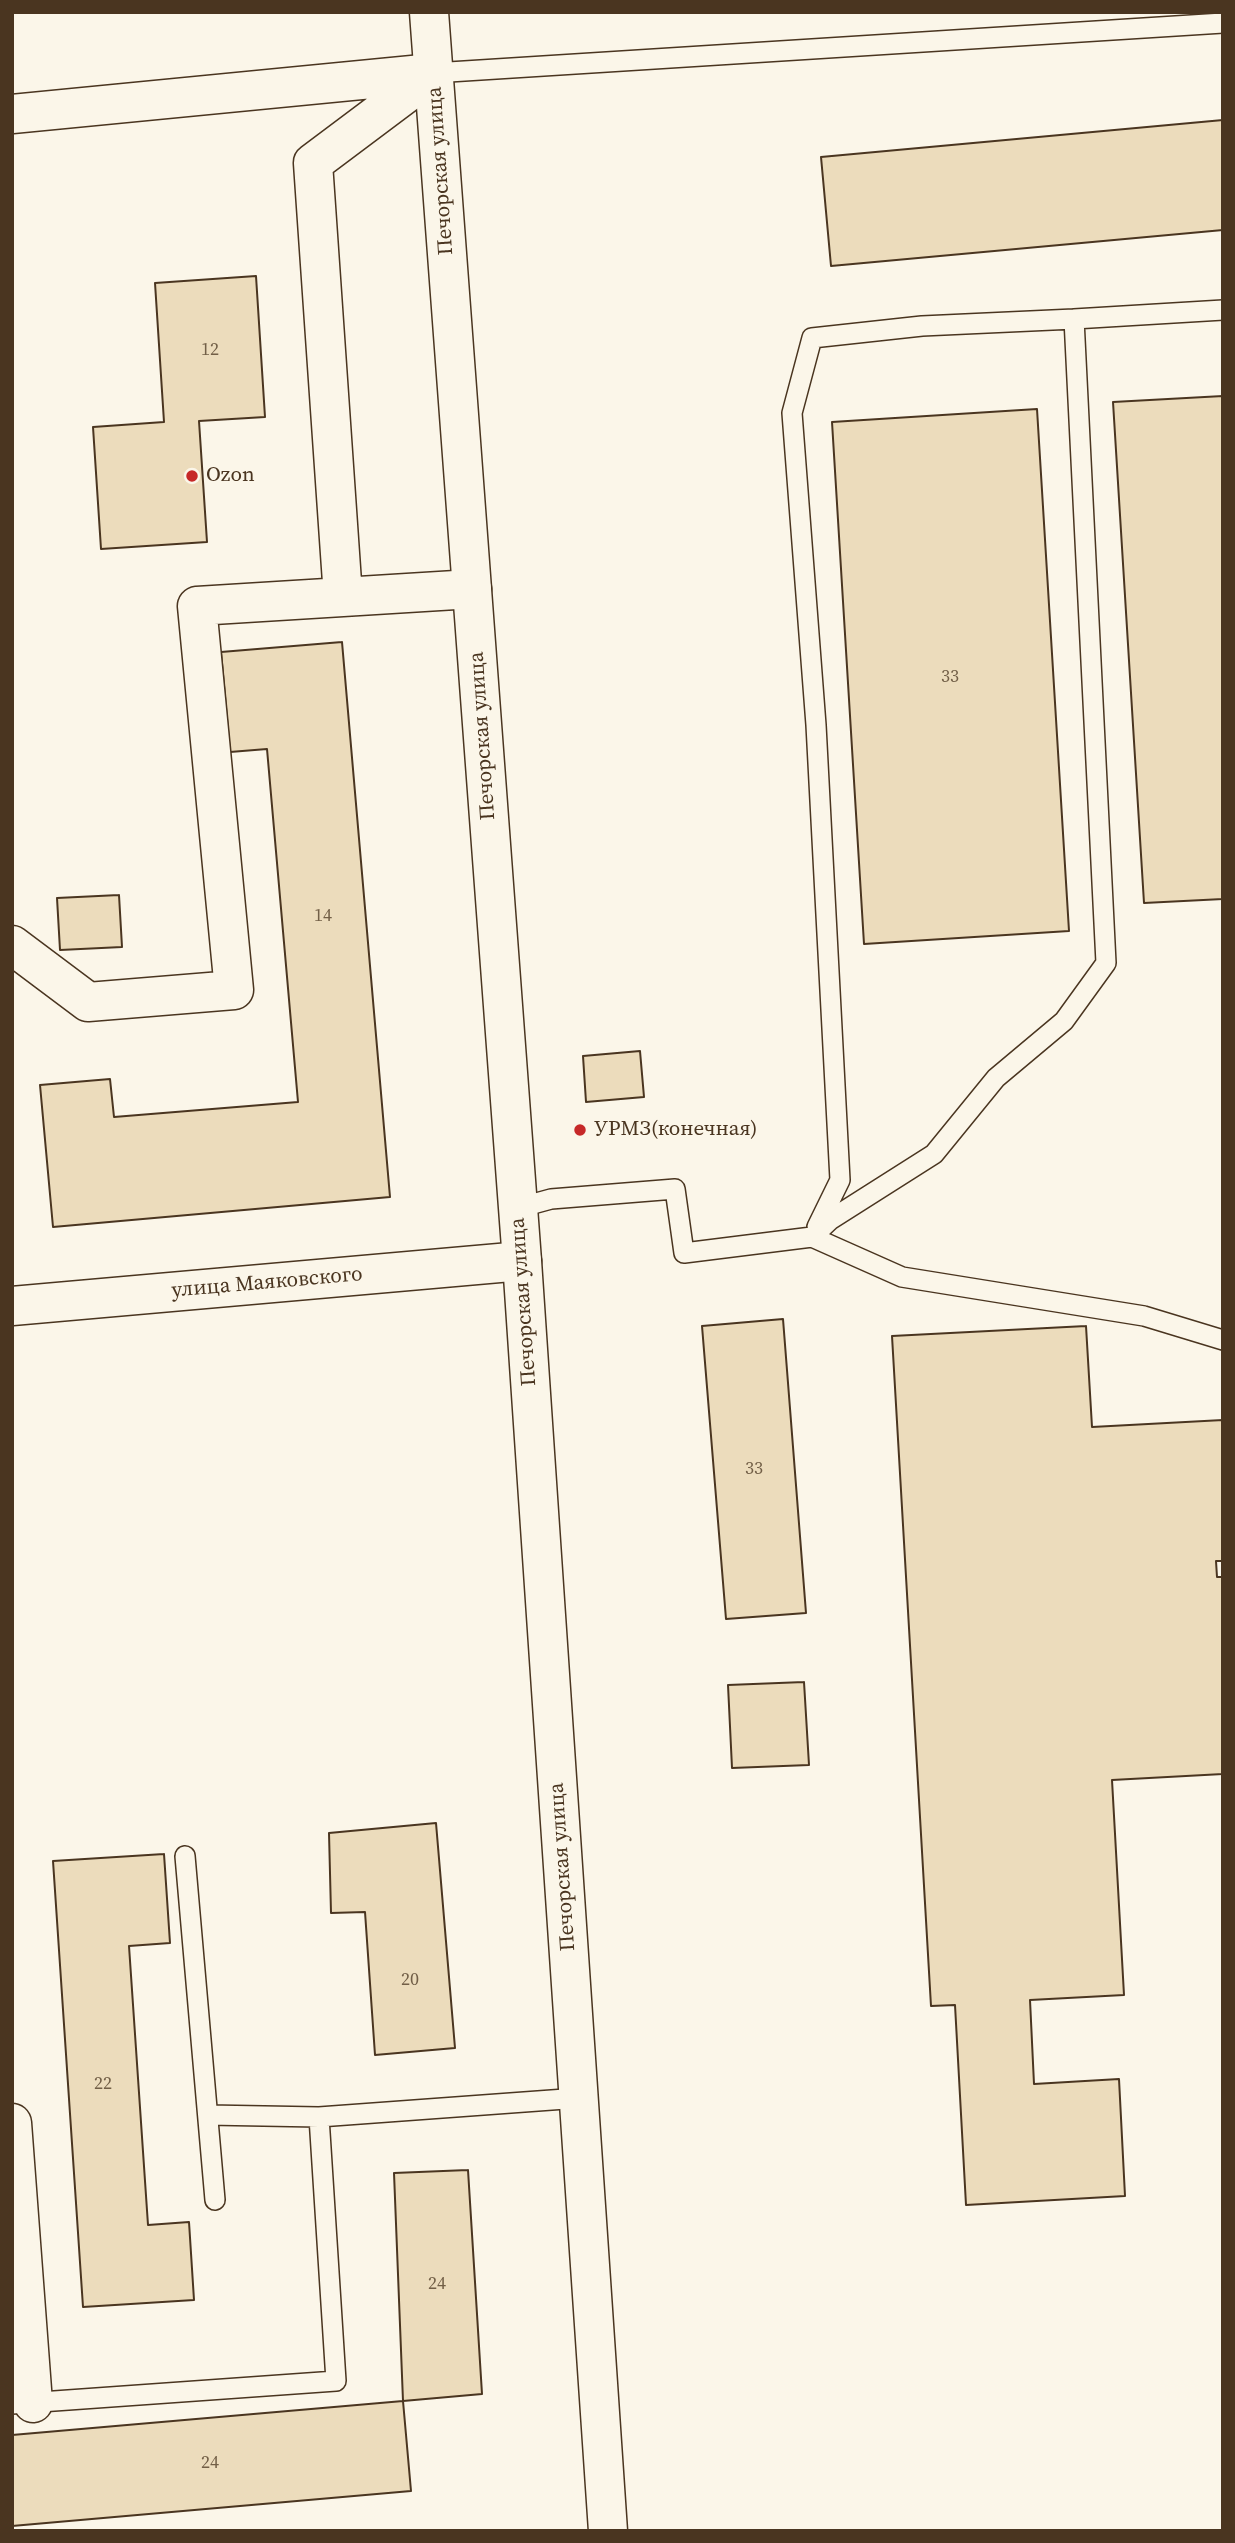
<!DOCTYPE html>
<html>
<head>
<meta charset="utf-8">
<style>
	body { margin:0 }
	#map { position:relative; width:1235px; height:2543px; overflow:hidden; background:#fbf6e9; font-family:"Source Serif 4",serif }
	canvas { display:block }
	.frame { position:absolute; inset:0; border:14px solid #4a3520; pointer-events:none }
</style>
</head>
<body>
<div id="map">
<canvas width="1235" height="2543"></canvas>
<div class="frame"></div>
</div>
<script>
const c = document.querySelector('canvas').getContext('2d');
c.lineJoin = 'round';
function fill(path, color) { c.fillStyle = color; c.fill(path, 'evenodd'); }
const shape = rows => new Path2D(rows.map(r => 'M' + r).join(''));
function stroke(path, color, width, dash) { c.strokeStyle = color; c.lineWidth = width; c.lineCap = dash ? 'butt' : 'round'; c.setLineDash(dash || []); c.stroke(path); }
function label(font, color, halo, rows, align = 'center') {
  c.font = font + ' "Source Serif 4",serif'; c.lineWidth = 5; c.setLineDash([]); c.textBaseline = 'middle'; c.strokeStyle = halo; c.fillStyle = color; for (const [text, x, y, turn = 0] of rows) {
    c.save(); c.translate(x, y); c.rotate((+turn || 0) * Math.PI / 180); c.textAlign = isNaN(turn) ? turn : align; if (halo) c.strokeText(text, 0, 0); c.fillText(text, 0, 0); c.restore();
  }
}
const building = shape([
	[1223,120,1223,230,831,266,821,157,1223,120],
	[256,276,265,417,199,421,207,542,101,549,93,427,164,422,155,283,256,276],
	[1223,396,1223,899,1144,903,1113,402,1223,396],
	[1037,409,1069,931,864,944,832,422,1037,409],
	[342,642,390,1197,53,1227,40,1085,110,1079,114,1117,298,1102,267,749,230,752,221,652,342,642],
	[119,895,122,947,60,950,57,898,119,895],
	[640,1051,644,1097,586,1102,583,1056,640,1051],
	[783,1319,806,1613,726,1619,702,1326,783,1319],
	[1086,1326,1092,1427,1223,1420,1223,1561,1216,1561,1217,1577,1223,1577,1223,1774,1112,1780,1124,1995,1030,2000,1034,2084,1119,2079,1125,2196,966,2205,955,2005,931,2006,892,1336,1086,1326],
	[804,1682,809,1765,732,1768,728,1685,804,1682],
	[436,1823,455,2048,375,2055,365,1912,331,1913,329,1833,436,1823],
	[164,1854,170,1943,129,1946,148,2225,189,2222,194,2300,83,2307,53,1861,164,1854],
	[468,2170,482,2394,403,2401,394,2173,468,2170],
	[403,2401,411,2491,12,2526,12,2435,403,2401]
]);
const service = shape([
	[433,73,1223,23],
	[518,1208,551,1199,675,1189,684,1253,812,1237,902,1277,1144,1316,1223,1340],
	[817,1227,840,1180,816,725,792,413,812,338,922,326,1074,319],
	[812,1237,830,1220,934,1154,996,1078,1064,1021,1106,963,1074,319,1223,310],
	[185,1856,215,2200],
	[208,2115,319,2117,579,2098],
	[12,2404,336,2381,319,2117]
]);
const minor = shape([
	[12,114,433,73],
	[343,597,313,163,433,73],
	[12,945,88,1002,234,990,197,606,472,589],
	[12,1306,522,1261],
	[12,2123,33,2403]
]);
const tertiary = shape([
	[429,12,522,1261,608,2531]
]);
const markers = [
	[192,476,7,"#c62828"],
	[580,1130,7,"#c62828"]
];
const numberNames = [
	["12",210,350],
	["33",950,677],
	["14",323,916],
	["33",754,1469],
	["20",410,1980],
	["22",103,2084],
	["24",437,2284],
	["24",210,2463]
];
const streetNames = [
	["Печорская улица",441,171,-94],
	["Печорская улица",483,736,-94],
	["улица Маяковского",267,1283,-5],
	["Печорская улица",524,1302,-94],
	["Печорская улица",563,1867,-94]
];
const poiNames = [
	["Ozon",206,476],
	["УРМЗ(конечная)",594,1130]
];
fill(building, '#ecdcbc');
stroke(building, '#4a3520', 2);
stroke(service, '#4a3520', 22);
stroke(minor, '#4a3520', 41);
stroke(tertiary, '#4a3520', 41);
stroke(service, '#fbf6e9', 19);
stroke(minor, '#fbf6e9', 38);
stroke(tertiary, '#fbf6e9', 38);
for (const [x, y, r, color] of markers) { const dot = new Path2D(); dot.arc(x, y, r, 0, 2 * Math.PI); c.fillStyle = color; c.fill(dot); stroke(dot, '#fbf6e9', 2.5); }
label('18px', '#725f47', null, numberNames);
label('21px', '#4a3520', '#fbf6e9', streetNames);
label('21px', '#4a3520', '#fbf6e9', poiNames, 'left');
</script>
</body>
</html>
